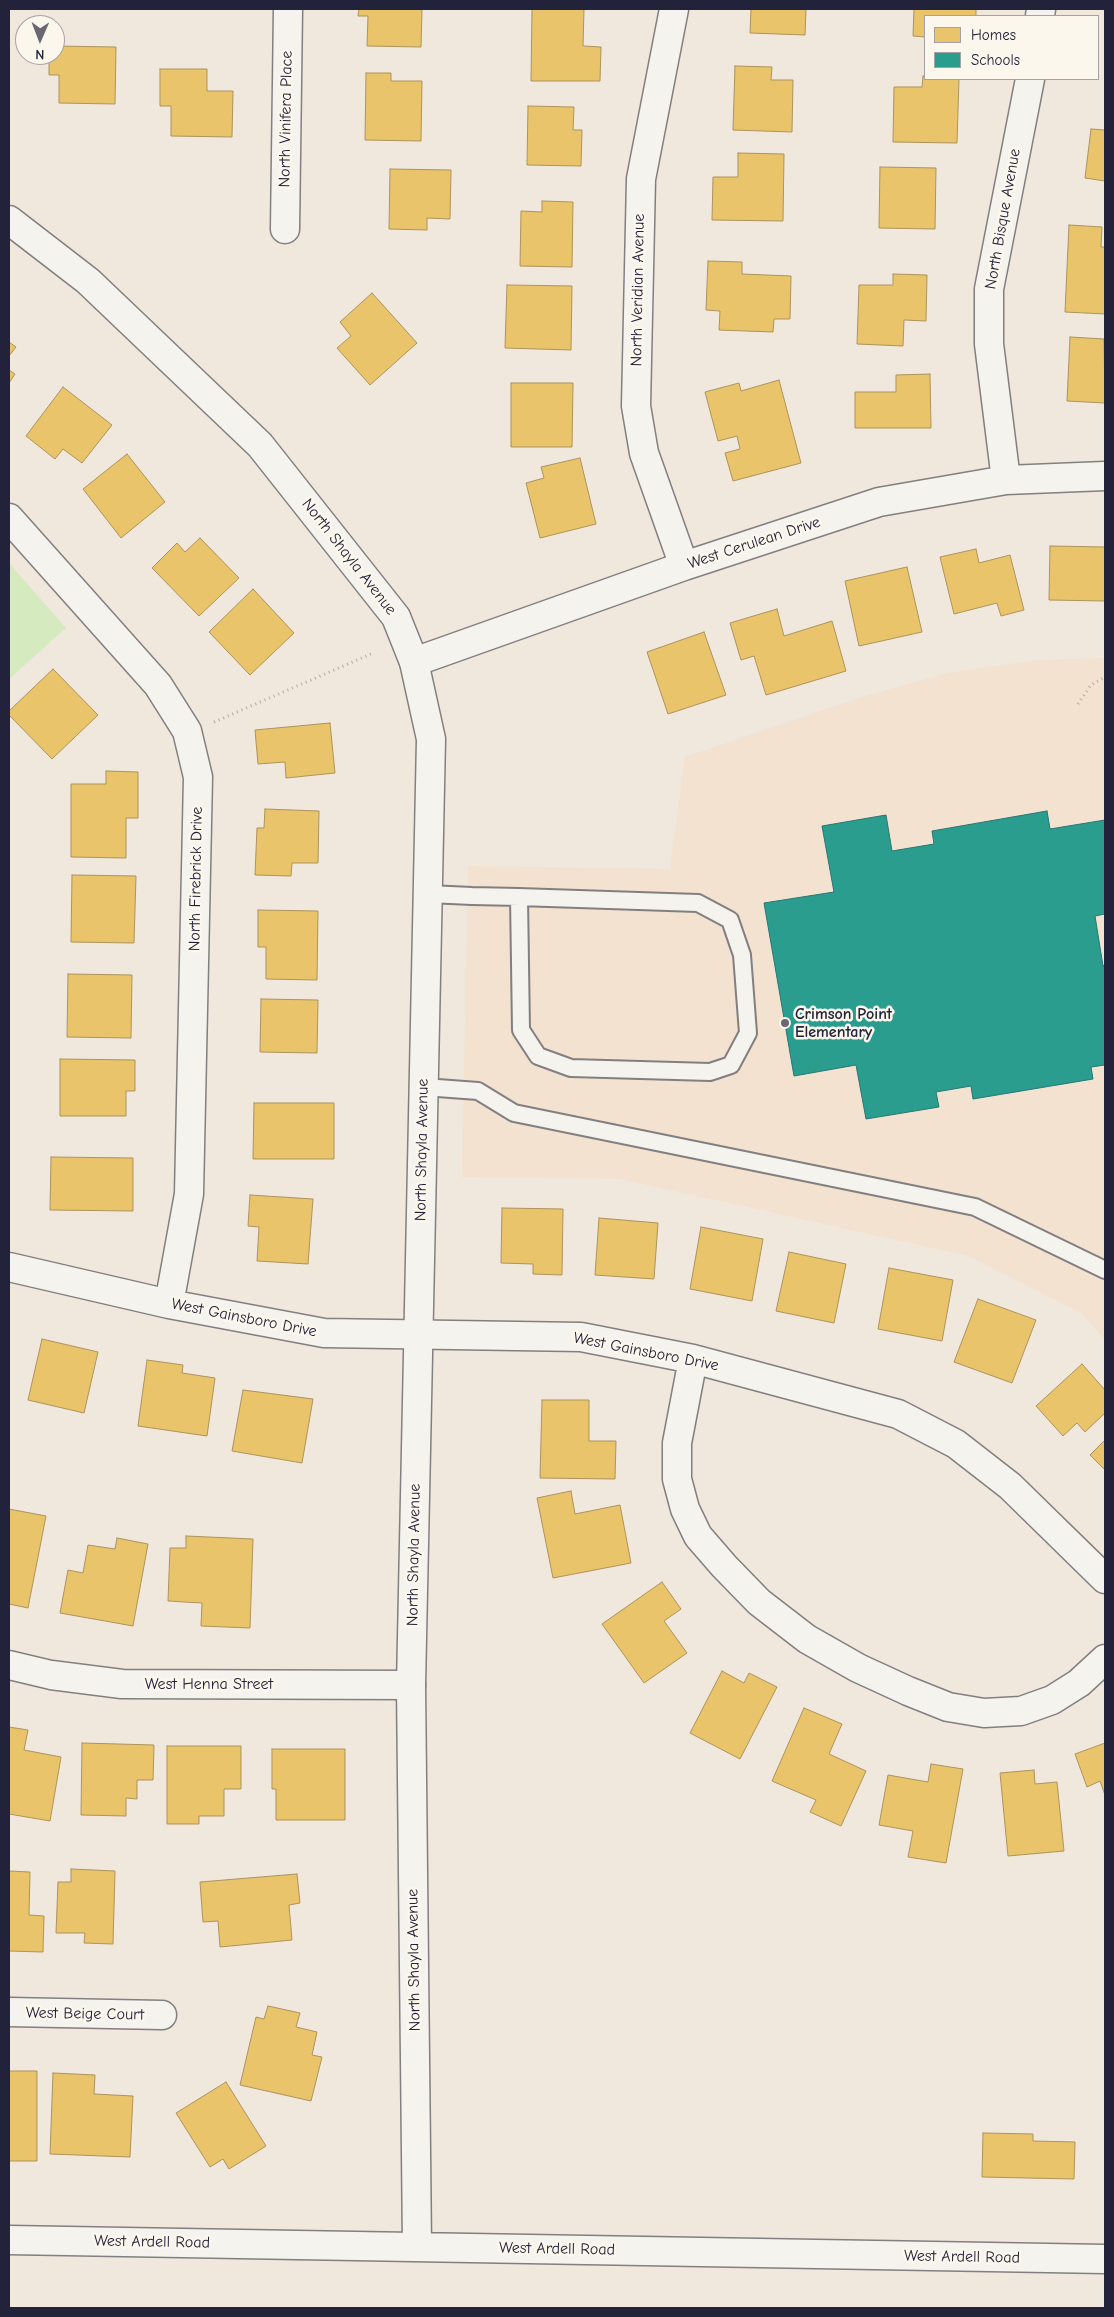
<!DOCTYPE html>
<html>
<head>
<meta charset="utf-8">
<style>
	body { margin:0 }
	#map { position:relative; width:1114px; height:2317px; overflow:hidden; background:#f0e7dd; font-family:"Comic Neue",sans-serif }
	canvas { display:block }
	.frame { position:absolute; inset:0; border:10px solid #22223b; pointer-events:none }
	.legend { position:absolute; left:924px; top:15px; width:175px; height:65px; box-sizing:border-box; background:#fbf7ec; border:1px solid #a4a2a5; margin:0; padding:6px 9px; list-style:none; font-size:15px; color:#22223b }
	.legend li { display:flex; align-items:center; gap:10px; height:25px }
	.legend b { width:25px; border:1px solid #a4a2a5 }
	.north { position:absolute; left:15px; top:15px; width:50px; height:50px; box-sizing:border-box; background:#fbf7ec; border:1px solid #a4a2a5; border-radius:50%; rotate:181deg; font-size:14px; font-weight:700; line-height:20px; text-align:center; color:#22223b }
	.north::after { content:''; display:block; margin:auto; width:18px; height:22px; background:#6a6774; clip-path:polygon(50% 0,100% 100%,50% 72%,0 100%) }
</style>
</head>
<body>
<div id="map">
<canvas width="1114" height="2317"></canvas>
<div class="frame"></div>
<ul class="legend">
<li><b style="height:14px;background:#e9c46a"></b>Homes</li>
<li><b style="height:14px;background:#2a9d8f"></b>Schools</li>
</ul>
<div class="north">N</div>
</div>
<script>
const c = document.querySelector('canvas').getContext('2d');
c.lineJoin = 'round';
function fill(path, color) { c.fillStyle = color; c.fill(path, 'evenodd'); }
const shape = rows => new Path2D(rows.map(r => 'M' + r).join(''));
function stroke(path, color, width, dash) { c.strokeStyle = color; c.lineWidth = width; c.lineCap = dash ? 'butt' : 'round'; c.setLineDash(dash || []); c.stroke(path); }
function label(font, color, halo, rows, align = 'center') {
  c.font = font + ' "Comic Neue",sans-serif'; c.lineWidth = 5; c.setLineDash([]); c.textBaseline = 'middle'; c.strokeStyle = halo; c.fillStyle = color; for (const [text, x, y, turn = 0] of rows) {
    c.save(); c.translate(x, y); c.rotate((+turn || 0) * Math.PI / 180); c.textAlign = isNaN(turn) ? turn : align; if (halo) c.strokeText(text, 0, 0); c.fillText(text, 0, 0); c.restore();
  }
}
const built = shape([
	[1105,658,1105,1340,1081,1313,969,1256,620,1179,462,1177,468,866,670,869,685,757,862,697,948,673,1038,660]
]);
const green = shape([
	[9,563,66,628,9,679]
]);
const homes = shape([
	[359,9,422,9,421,47,367,46,368,16,358,16,359,9],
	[532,9,584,9,583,46,601,47,600,81,531,81,532,9],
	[751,9,806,9,805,35,750,33,751,9],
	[914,9,976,9,976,16,925,16,925,37,913,36,914,9],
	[55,46,116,47,115,104,59,103,59,75,49,75,49,55,55,55,55,46],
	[735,66,772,67,771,80,793,80,792,132,733,130,735,66],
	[160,69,207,69,207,91,233,91,232,137,171,136,171,106,160,106,160,69],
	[366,73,391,73,391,81,422,81,421,141,365,140,366,73],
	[923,76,925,76,925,79,959,79,957,143,893,142,894,87,922,87,923,76],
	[528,106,574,107,573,130,582,130,581,166,527,165,528,106],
	[1091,129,1105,130,1105,181,1085,178,1091,129],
	[738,153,784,154,783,221,712,220,713,177,738,177,738,153],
	[880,167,936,168,935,229,879,228,880,167],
	[390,169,451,170,450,219,427,218,427,230,389,229,390,169],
	[542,201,573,202,572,267,520,266,521,211,542,212,542,201],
	[1069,225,1102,227,1101,247,1105,247,1105,314,1065,312,1069,225],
	[708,261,742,262,742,274,791,276,790,319,774,319,773,332,719,330,720,311,706,310,708,261],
	[893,274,927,275,926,321,904,320,903,346,857,344,859,285,893,285,893,274],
	[507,285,572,286,571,350,505,348,507,285],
	[372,293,417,343,370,385,337,348,351,336,340,322,372,293],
	[1070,337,1104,339,1105,403,1067,401,1070,337],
	[9,342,16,347,9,356,9,342],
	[9,370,15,374,9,383,9,370],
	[930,374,931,428,855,428,855,392,896,392,896,375,930,374],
	[779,380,801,463,733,481,725,453,740,449,737,436,718,441,705,392,739,383,741,391,779,380],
	[511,383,573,383,572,447,511,447,511,383],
	[63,387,112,425,82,463,63,449,55,459,26,436,63,387],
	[127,454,165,502,121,538,83,489,127,454],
	[580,458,596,524,540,538,526,483,544,478,541,467,580,458],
	[200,538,239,578,199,616,152,568,177,543,185,552,200,538],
	[1050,546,1105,547,1105,601,1049,600,1050,546],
	[976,549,979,563,1010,555,1024,610,1001,616,997,603,954,614,940,557,976,549],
	[907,567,922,632,859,646,845,581,907,567],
	[253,589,294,633,250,675,209,632,253,589],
	[777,609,784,636,832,621,846,671,766,695,754,656,741,660,730,623,777,609],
	[704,632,726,695,668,714,647,652,704,632],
	[53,669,98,715,52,759,9,715,9,711,53,669],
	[330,723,335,773,286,778,285,762,258,764,255,730,330,723],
	[106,771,138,772,138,818,126,818,126,858,71,857,71,784,106,784,106,771],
	[265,809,319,811,318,863,292,863,291,876,255,875,257,828,264,828,265,809],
	[72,875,136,876,134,943,71,942,72,875],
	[258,910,318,911,317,980,266,979,266,947,258,947,258,910],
	[68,974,132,975,131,1038,67,1037,68,974],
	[261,999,318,1000,317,1053,260,1052,261,999],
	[60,1059,135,1060,135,1091,126,1091,126,1116,60,1116,60,1059],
	[254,1103,334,1103,334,1159,253,1159,254,1103],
	[51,1157,133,1158,133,1211,50,1210,51,1157],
	[250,1195,313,1199,308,1264,257,1261,259,1227,248,1226,250,1195],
	[502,1208,563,1209,562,1275,533,1274,533,1264,501,1263,502,1208],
	[599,1218,658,1223,654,1279,595,1275,599,1218],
	[701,1227,763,1239,752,1301,690,1289,701,1227],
	[789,1252,846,1264,834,1323,776,1311,789,1252],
	[889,1268,953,1280,942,1341,878,1329,889,1268],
	[978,1299,1036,1320,1012,1383,954,1362,978,1299],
	[42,1339,98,1352,84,1413,28,1400,42,1339],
	[147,1360,183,1365,182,1373,215,1378,207,1436,138,1426,147,1360],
	[1082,1364,1105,1390,1105,1413,1085,1432,1077,1423,1063,1436,1036,1406,1082,1364],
	[243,1390,313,1399,302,1463,232,1451,243,1390],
	[542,1400,589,1400,589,1441,616,1441,615,1479,540,1478,542,1400],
	[1105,1440,1105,1470,1090,1455,1105,1440],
	[571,1491,575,1514,620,1505,631,1563,553,1578,537,1498,571,1491],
	[9,1509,46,1516,28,1608,9,1604,9,1509],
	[186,1536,253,1539,250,1628,201,1626,202,1603,168,1601,170,1548,186,1548,186,1536],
	[117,1538,148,1544,133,1626,60,1613,68,1570,83,1573,88,1545,115,1549,117,1538],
	[662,1582,681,1609,664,1621,687,1653,644,1683,602,1624,662,1582],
	[722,1671,744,1683,749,1673,777,1687,740,1759,690,1733,722,1671],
	[804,1708,842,1724,829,1754,866,1771,841,1826,810,1812,816,1800,772,1781,804,1708],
	[9,1727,28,1730,24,1750,61,1757,50,1821,9,1814,9,1727],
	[82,1743,154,1745,153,1780,137,1780,137,1799,126,1798,126,1816,81,1815,82,1743],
	[1105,1743,1105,1795,1100,1781,1087,1787,1075,1754,1105,1743],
	[167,1746,241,1746,241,1789,224,1789,224,1816,199,1816,199,1824,167,1824,167,1746],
	[272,1749,345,1749,345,1820,276,1820,276,1789,272,1789,272,1749],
	[931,1764,963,1769,946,1863,908,1857,913,1831,879,1825,888,1775,928,1782,931,1764],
	[1034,1770,1035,1784,1057,1782,1064,1851,1008,1856,1000,1773,1034,1770],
	[71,1869,115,1871,113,1944,84,1943,85,1933,56,1933,58,1882,71,1882,71,1869],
	[9,1871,30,1872,29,1915,44,1916,43,1952,9,1951,9,1871],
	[297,1874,300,1903,289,1905,292,1940,220,1947,218,1921,203,1922,200,1882,297,1874],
	[268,2006,300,2013,296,2027,317,2032,312,2055,322,2057,311,2101,240,2085,256,2017,264,2019,268,2006],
	[9,2071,37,2071,37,2161,9,2161,9,2071],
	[53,2073,95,2075,94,2094,133,2096,130,2157,50,2154,53,2073],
	[226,2082,266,2146,229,2169,223,2159,210,2167,176,2113,226,2082],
	[983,2133,1033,2134,1033,2141,1075,2142,1074,2179,982,2177,983,2133]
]);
const schools = shape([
	[1047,811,1050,829,1105,820,1105,914,1095,916,1103,966,1105,965,1105,1065,1091,1067,1093,1079,973,1099,971,1086,936,1092,939,1107,866,1119,856,1065,794,1076,764,903,834,892,822,826,886,815,892,851,934,844,932,831,1047,811]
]);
const path = shape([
	[1078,704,1091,685,1105,677],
	[214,722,371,654]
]);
const lane = shape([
	[428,894,472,896,519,897,698,903,730,920,742,955,748,1033,731,1065,710,1072,571,1068,538,1056,521,1030,519,897],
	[424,1087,478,1091,514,1113,975,1207,1105,1270]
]);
const street = shape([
	[674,9,641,179,636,406,644,453,684,566],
	[1040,16,1041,9],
	[285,229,288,9],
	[1006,480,989,344,989,289,1030,79],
	[9,518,158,685,187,731,198,777,189,1194,169,1304],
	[414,662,684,566,879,502,1006,480,1105,476],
	[9,1267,169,1304,324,1333,581,1337,693,1359,898,1414,956,1444,1010,1486,1105,1579],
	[693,1359,677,1443,677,1479,685,1509,698,1536,724,1566,759,1602,807,1639,858,1668,908,1691,948,1707,984,1713,1021,1711,1052,1700,1079,1683,1105,1659],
	[9,1665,51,1675,122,1684,411,1685],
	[9,2012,162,2015]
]);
const secondary = shape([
	[9,220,88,281,260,445,396,617,414,662,431,739,411,1685,417,2246],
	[9,2240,1105,2259]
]);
const markers = [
	[785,1023,5,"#6a6774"]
];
const streetNames = [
	["North Vinifera Place",286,119,-89],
	["North Bisque Avenue",1003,219,-80],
	["North Veridian Avenue",638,290,-89],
	["West Cerulean Drive",754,543,-18],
	["North Shayla Avenue",349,557,52],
	["North Firebrick Drive",196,879,-89],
	["North Shayla Avenue",422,1150,-89],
	["West Gainsboro Drive",244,1318,11],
	["West Gainsboro Drive",646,1352,11],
	["North Shayla Avenue",414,1555,-89],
	["West Henna Street",209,1684],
	["North Shayla Avenue",414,1960,-91],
	["West Beige Court",85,2014,1],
	["West Ardell Road",152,2242,1],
	["West Ardell Road",557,2249,1],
	["West Ardell Road",962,2257,1]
];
const poiNames = [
	["Crimson Point",795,1014],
	["Elementary",795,1032]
];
fill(built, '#f3e2d0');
fill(green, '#d6eac0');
fill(homes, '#e9c46a');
stroke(homes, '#ad935c', 1);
fill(schools, '#2a9d8f');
stroke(schools, '#287876', 1);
stroke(lane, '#837f80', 20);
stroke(street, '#837f80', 31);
stroke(secondary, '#837f80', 31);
stroke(path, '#afadad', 3, [1, 4]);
stroke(lane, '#f5f3ee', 16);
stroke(street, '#f5f3ee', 28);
stroke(secondary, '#f5f3ee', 28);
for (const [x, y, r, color] of markers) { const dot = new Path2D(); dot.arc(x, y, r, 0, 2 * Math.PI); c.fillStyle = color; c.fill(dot); stroke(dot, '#fbf7ec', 2); }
label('16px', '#22223b', '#fbf7ec', streetNames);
label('bold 16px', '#22223b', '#fbf7ec', poiNames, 'left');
</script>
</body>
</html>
